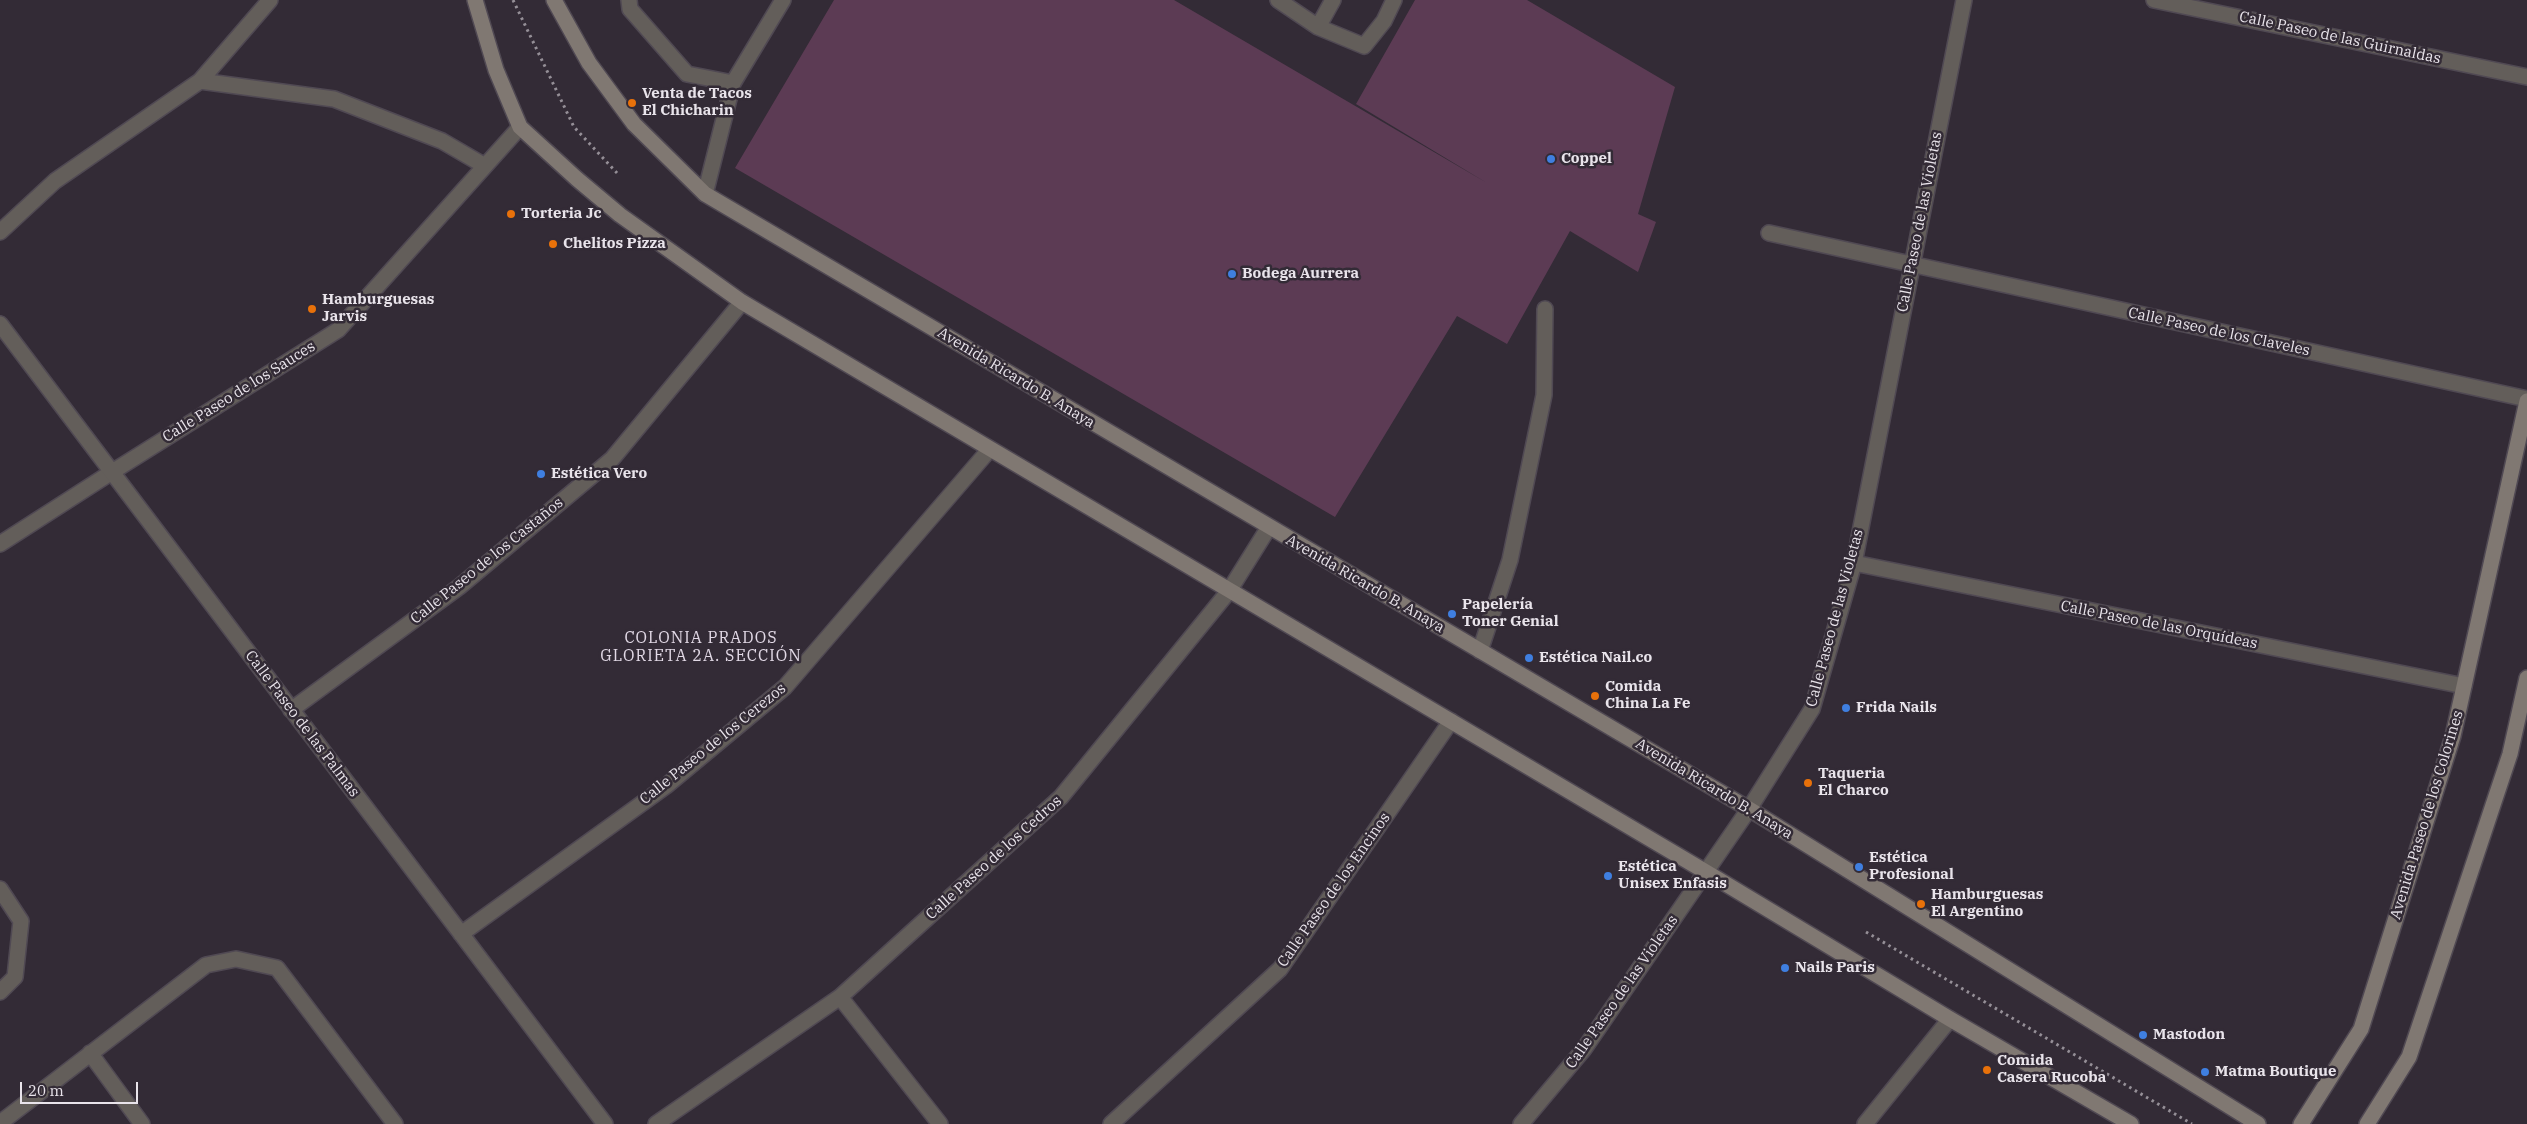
<!DOCTYPE html>
<html>
<head>
<meta charset="utf-8">
<style>
	body { margin:0 }
	#map { position:relative; width:2527px; height:1124px; overflow:hidden; background:#332b36; font-family:"IBM Plex Serif",serif }
	canvas { display:block }
	.scale { position:absolute; left:20px; top:1082px; width:118px; height:22px; box-sizing:border-box; border:2px solid #e9e4eb; border-top:0; padding-left:6px; font-size:15px; line-height:18px; white-space:nowrap; color:#e9e4eb; -webkit-text-stroke:4px #332b36; paint-order:stroke }
</style>
</head>
<body>
<div id="map">
<canvas width="2527" height="1124"></canvas>
<div class="scale">20 m</div>
</div>
<script>
const c = document.querySelector('canvas').getContext('2d');
c.lineJoin = 'round';
function fill(path, color) { c.fillStyle = color; c.fill(path, 'evenodd'); }
const shape = rows => new Path2D(rows.map(r => 'M' + r).join(''));
function stroke(path, color, width, dash) { c.strokeStyle = color; c.lineWidth = width; c.lineCap = dash ? 'butt' : 'round'; c.setLineDash(dash || []); c.stroke(path); }
function label(font, color, halo, rows, align = 'center') {
  c.font = font + ' "IBM Plex Serif",serif'; c.lineWidth = 5; c.setLineDash([]); c.textBaseline = 'middle'; c.strokeStyle = halo; c.fillStyle = color; for (const [text, x, y, turn = 0] of rows) {
    c.save(); c.translate(x, y); c.rotate((+turn || 0) * Math.PI / 180); c.textAlign = isNaN(turn) ? turn : align; if (halo) c.strokeText(text, 0, 0); c.fillText(text, 0, 0); c.restore();
  }
}
const building = shape([
	[834,0,1174,0,1487,183,1356,104,1415,0,1527,0,1675,87,1638,214,1656,222,1638,272,1570,231,1507,344,1457,316,1335,517,735,168]
]);
const path = shape([
	[513,0,574,127,617,173],
	[1866,932,2192,1124]
]);
const lane = shape([
	[629,0,630,9,687,74,733,83,783,0],
	[1278,0,1318,27,1364,46,1384,21,1394,0],
	[1318,27,1333,0],
	[705,194,733,83],
	[0,544,112,472],
	[1480,651,1510,560,1544,395,1545,309],
	[0,889,21,921,15,977,0,992],
	[90,1053,142,1124],
	[0,1123,206,965,236,959,277,968,395,1124]
]);
const street = shape([
	[2154,0,2527,77],
	[200,81,334,99,442,141,485,166],
	[0,232,55,181,200,81,270,0],
	[1769,233,2527,399],
	[0,324,605,1124],
	[112,472,338,330,520,127],
	[1854,563,2464,686],
	[291,710,459,587,612,459,742,302],
	[461,934,666,786,785,687,990,449],
	[840,997,940,1124],
	[656,1124,840,997,1061,797,1229,591,1269,527],
	[1111,1124,1280,969,1451,721],
	[1521,1124,1584,1049,1749,809,1812,709,1854,563,1964,0],
	[1865,1124,1950,1019]
]);
const secondary = shape([
	[475,0,496,70,520,127,577,179,620,215,742,302,1706,872,1950,1019,2131,1124],
	[554,0,589,63,634,124,705,194,1749,809,2258,1124],
	[2301,1124,2361,1029,2453,736,2527,401],
	[2367,1124,2409,1057,2510,754,2527,678]
]);
const markers = [
	[632,103,5,"#e8710a"],
	[1551,159,5,"#3f7fe0"],
	[511,214,5,"#e8710a"],
	[553,244,5,"#e8710a"],
	[1232,274,5,"#3f7fe0"],
	[312,309,5,"#e8710a"],
	[541,474,5,"#3f7fe0"],
	[1452,614,5,"#3f7fe0"],
	[1529,658,5,"#3f7fe0"],
	[1595,696,5,"#e8710a"],
	[1846,708,5,"#3f7fe0"],
	[1808,783,5,"#e8710a"],
	[1859,867,5,"#3f7fe0"],
	[1608,876,5,"#3f7fe0"],
	[1921,904,5,"#e8710a"],
	[1785,968,5,"#3f7fe0"],
	[2143,1035,5,"#3f7fe0"],
	[1987,1070,5,"#e8710a"],
	[2205,1072,5,"#3f7fe0"]
];
const streetNames = [
	["Calle Paseo de las Guirnaldas",2340,38,12],
	["Calle Paseo de las Violetas",1920,222,-79],
	["Calle Paseo de los Claveles",2219,332,12],
	["Avenida Ricardo B. Anaya",1016,378,31],
	["Calle Paseo de los Sauces",239,392,-32],
	["Calle Paseo de los Castaños",487,561,-39],
	["Avenida Ricardo B. Anaya",1365,584,30],
	["Calle Paseo de las Violetas",1835,618,-75],
	["Calle Paseo de las Orquídeas",2159,625,11],
	["Calle Paseo de las Palmas",302,724,53],
	["Calle Paseo de los Cerezos",713,744,-39],
	["Avenida Ricardo B. Anaya",1714,789,31],
	["Avenida Paseo de los Colorines",2427,815,-73],
	["Calle Paseo de los Cedros",994,858,-42],
	["Calle Paseo de los Encinos",1334,890,-55],
	["Calle Paseo de las Violetas",1622,992,-55]
];
const poiNames = [
	["Venta de Tacos",642,94],
	["El Chicharin",642,111],
	["Coppel",1561,159],
	["Torteria Jc",521,214],
	["Chelitos Pizza",563,244],
	["Bodega Aurrera",1242,274],
	["Hamburguesas",322,300],
	["Jarvis",322,317],
	["Estética Vero",551,474],
	["Papelería",1462,605],
	["Toner Genial",1462,622],
	["Estética Nail.co",1539,658],
	["Comida",1605,687],
	["China La Fe",1605,704],
	["Frida Nails",1856,708],
	["Taqueria",1818,774],
	["El Charco",1818,791],
	["Estética",1869,858],
	["Profesional",1869,875],
	["Estética",1618,867],
	["Unisex Enfasis",1618,884],
	["Hamburguesas",1931,895],
	["El Argentino",1931,912],
	["Nails Paris",1795,968],
	["Mastodon",2153,1035],
	["Comida",1997,1061],
	["Casera Rucoba",1997,1078],
	["Matma Boutique",2215,1072]
];
const neighbourhoodNames = [
	["COLONIA PRADOS",701,638],
	["GLORIETA 2A. SECCIÓN",701,656]
];
fill(building, '#5c3b54');
stroke(lane, '#504953', 18);
stroke(street, '#504953', 18);
stroke(secondary, '#504953', 18);
stroke(path, '#958f97', 3, [2.5, 4]);
stroke(lane, '#635e5a', 15);
stroke(street, '#635e5a', 15);
stroke(secondary, '#807872', 15);
for (const [x, y, r, color] of markers) { const dot = new Path2D(); dot.arc(x, y, r, 0, 2 * Math.PI); c.fillStyle = color; c.fill(dot); stroke(dot, '#332b36', 2); }
label('15px', '#e9e4eb', '#332b36', streetNames);
label('bold 15px', '#e9e4eb', '#332b36', poiNames, 'left');
c.letterSpacing = '1px';
label('16px', '#e2d9e6', '#332b36', neighbourhoodNames);
c.letterSpacing = '0px';
</script>
</body>
</html>
